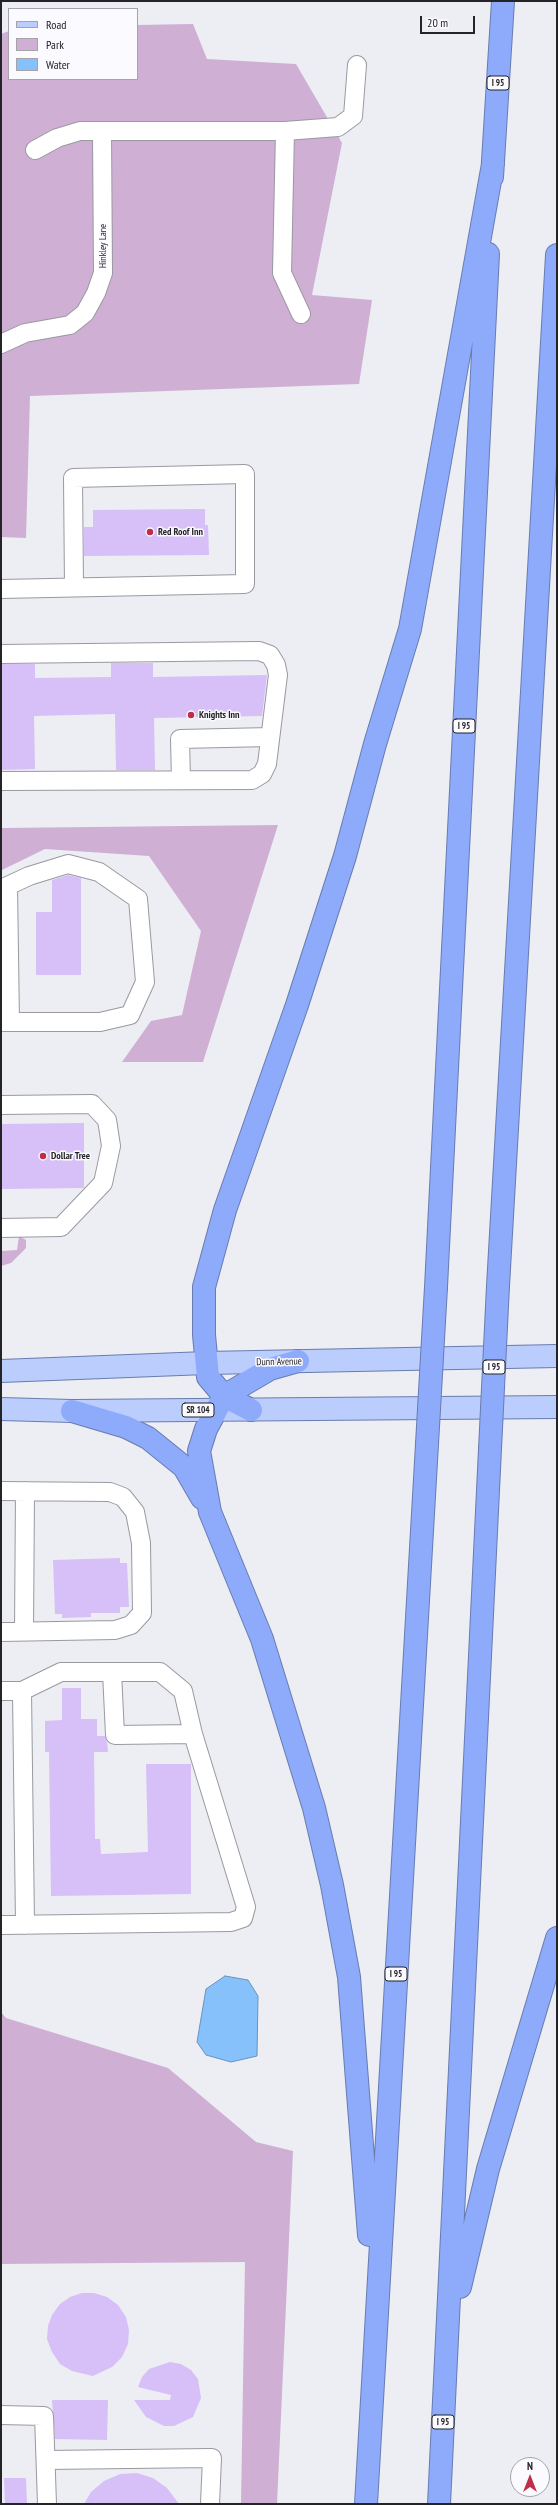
<!DOCTYPE html>
<html>
<head>
<meta charset="utf-8">
<style>
	body { margin:0 }
	#map { position:relative; width:558px; height:2505px; overflow:hidden; background:#ededf4; font-family:"PT Sans Narrow",sans-serif }
	canvas { display:block }
	.frame { position:absolute; inset:0; border:2px solid #242427; pointer-events:none }
	.legend { position:absolute; left:8px; top:8px; width:130px; height:72px; box-sizing:border-box; background:#fafaff; border:1px solid #a4a4a9; margin:0; padding:5px 7px; list-style:none; font-size:12px; color:#242427 }
	.legend li { display:flex; align-items:center; gap:8px; height:20px }
	.legend b { width:20px; border:1px solid #a4a4a9 }
	.north { position:absolute; left:510px; top:2457px; width:40px; height:40px; box-sizing:border-box; background:#fafaff; border:1px solid #a4a4a9; border-radius:50%; rotate:0deg; font-size:11px; font-weight:700; line-height:16px; text-align:center; color:#242427 }
	.north::after { content:''; display:block; margin:auto; width:14px; height:18px; background:#bf2e48; clip-path:polygon(50% 0,100% 100%,50% 72%,0 100%) }
	.scale { position:absolute; left:420px; top:16px; width:55px; height:18px; box-sizing:border-box; border:2px solid #242427; border-top:0; padding-left:5px; font-size:12px; line-height:14px; white-space:nowrap; color:#242427; -webkit-text-stroke:3px #fafaff; paint-order:stroke }
</style>
</head>
<body>
<div id="map">
<canvas width="558" height="2505"></canvas>
<div class="frame"></div>
<ul class="legend">
<li><b style="height:5px;background:#bbcdfc"></b>Road</li>
<li><b style="height:11px;background:#d0afd5"></b>Park</li>
<li><b style="height:11px;background:#86c1fc"></b>Water</li>
</ul>
<div class="north">N</div>
<div class="scale">20 m</div>
</div>
<script>
const c = document.querySelector('canvas').getContext('2d');
c.lineJoin = 'round';
function fill(path, color) { c.fillStyle = color; c.fill(path, 'evenodd'); }
const shape = rows => new Path2D(rows.map(r => 'M' + r).join(''));
function stroke(path, color, width, dash) { c.strokeStyle = color; c.lineWidth = width; c.lineCap = dash ? 'butt' : 'round'; c.setLineDash(dash || []); c.stroke(path); }
function label(font, color, halo, rows, align = 'center') {
  c.font = font + ' "PT Sans Narrow",sans-serif'; c.lineWidth = 3; c.setLineDash([]); c.textBaseline = 'middle'; c.strokeStyle = halo; c.fillStyle = color; for (const [text, x, y, turn = 0] of rows) {
    c.save(); c.translate(x, y); c.rotate((+turn || 0) * Math.PI / 180); c.textAlign = isNaN(turn) ? turn : align; if (halo) c.strokeText(text, 0, 0); c.fillText(text, 0, 0); c.restore();
  }
}
const green = shape([
	[193,24,207,59,296,64,342,143,312,295,372,300,359,384,30,396,26,538,1,537,1,34,9,31,9,79,137,79,137,25],
	[278,825,203,1062,122,1062,151,1021,182,1015,201,931,149,856,45,849,2,870,1,828],
	[19,1236,26,1240,26,1248,11,1263,1,1266,1,1237,2,1251,17,1250],
	[1,2012,6,2018,168,2068,256,2142,293,2151,277,2504,241,2504,245,2262,1,2264]
]);
const water = shape([
	[225,1976,248,1980,258,1996,257,2056,231,2062,206,2055,197,2042,206,1989,225,1976]
]);
const building = shape([
	[205,509,205,525,208,525,209,555,84,556,84,527,93,527,93,510],
	[111,663,153,663,153,677,267,675,262,716,154,718,155,770,116,770,115,714,34,716,35,769,1,770,1,664,35,664,35,678,111,677],
	[68,875,81,878,81,975,36,975,36,912,52,912,52,880],
	[84,1123,84,1188,1,1189,1,1124],
	[120,1558,120,1563,127,1563,129,1607,120,1607,120,1613,91,1613,91,1617,62,1618,62,1614,55,1614,53,1560],
	[62,1688,81,1688,81,1719,97,1719,97,1736,105,1736,107,1742,108,1752,94,1752,95,1839,100,1839,101,1854,148,1852,146,1764,191,1764,191,1894,51,1896,49,1752,45,1752,45,1721,62,1720],
	[82,2293,94,2293,107,2297,118,2305,126,2317,129,2330,128,2344,122,2357,112,2367,93,2376,72,2371,60,2364,52,2352,47,2339,48,2326,52,2315,60,2304,70,2297],
	[170,2362,181,2364,191,2370,198,2379,201,2398,193,2417,174,2426,164,2426,146,2417,134,2400,170,2400,171,2395,138,2387,142,2377,149,2369],
	[52,2400,108,2400,107,2440,55,2439],
	[137,2473,153,2478,167,2488,179,2504,84,2504,91,2492,104,2481,120,2474],
	[4,2478,26,2478,27,2504,5,2504]
]);
const minor = shape([
	[285,131,338,127,353,116,357,65],
	[35,150,57,138,80,131,285,131,282,273,301,314],
	[1,344,25,333,70,325,85,313,96,293,103,273,102,132],
	[1,589,245,584,245,474,73,478,74,587],
	[1,654,259,651,270,655,276,665,278,675,267,764,262,774,252,780,1,781],
	[181,780,180,739,270,737],
	[8,886,10,1022],
	[1,889,29,876,68,864,99,872,138,899,145,982,130,1015,100,1022,1,1022],
	[1,1105,92,1104,107,1120,111,1146,103,1183,61,1227,1,1228],
	[1,1491,110,1492,123,1497,135,1512,141,1543,142,1613,131,1625,115,1630,1,1632],
	[24,1631,25,1491],
	[112,1672,115,1735,193,1734],
	[1,1691,22,1691,61,1672,160,1672,183,1691,193,1734,246,1907,243,1918,231,1922,1,1925],
	[22,1691,25,1925],
	[1,2415,44,2416,47,2504],
	[46,2460,212,2458,210,2504]
]);
const major = shape([
	[1,1371,206,1363,557,1356],
	[1,1409,72,1411,557,1407]
]);
const highway = shape([
	[492,177,503,1],
	[498,1286,557,255],
	[436,1287,488,254],
	[298,1361,270,1369,224,1396,206,1429,199,1451,210,1512,262,1639,314,1808,332,1885,349,1977,369,2235],
	[251,1410,224,1396,208,1377,204,1335,204,1287,225,1210,297,1005,345,856,375,744,410,629,493,164],
	[72,1411,126,1427,148,1438,184,1467,202,1498],
	[460,2287,488,2169,557,1938],
	[366,2504,427,1444],
	[439,2504,490,1449]
]);
const highwayBridge = shape([
	[427,1444,436,1287],
	[490,1449,498,1286]
]);
const markers = [
	[150,532,4,"#bf2e48"],
	[191,715,4,"#bf2e48"],
	[43,1156,4,"#bf2e48"]
];
const shields = [
	[498,83,22],
	[464,726,22],
	[494,1367,22],
	[198,1410,32],
	[396,1974,22],
	[443,2422,22]
];
const shieldNames = [
	["I 95",498,83],
	["I 95",464,726],
	["I 95",494,1367],
	["SR 104",198,1410],
	["I 95",396,1974],
	["I 95",443,2422]
];
const streetNames = [
	["Hinkley Lane",103,246,-90],
	["Dunn Avenue",279,1362,-1]
];
const poiNames = [
	["Red Roof Inn",158,532],
	["Knights Inn",199,715],
	["Dollar Tree",51,1156]
];
fill(green, '#d0afd5');
fill(water, '#86c1fc');
stroke(water, '#6992bc', 1);
fill(building, '#d7bff8');
stroke(minor, '#9999a0', 20);
stroke(major, '#687cb0', 24);
stroke(highway, '#687cb0', 24);
stroke(minor, '#fff', 18);
stroke(major, '#bbcdfc', 22);
stroke(highway, '#8dabfa', 22);
stroke(highwayBridge, '#687cb0', 24, []);
stroke(highwayBridge, '#8dabfa', 22);
for (const [x, y, r, color] of markers) { const dot = new Path2D(); dot.arc(x, y, r, 0, 2 * Math.PI); c.fillStyle = color; c.fill(dot); stroke(dot, '#fafaff', 1.5); }
for (const [x, y, w] of shields) { const box = new Path2D(); box.roundRect(x - w / 2, y - 7, w, 14, 3); c.fillStyle = '#fafaff'; c.fill(box); stroke(box, '#242427', 1); }
label('bold 9px', '#242427', null, shieldNames);
label('10px', '#242427', '#fafaff', streetNames);
label('bold 10px', '#242427', '#fafaff', poiNames, 'left');
</script>
</body>
</html>
